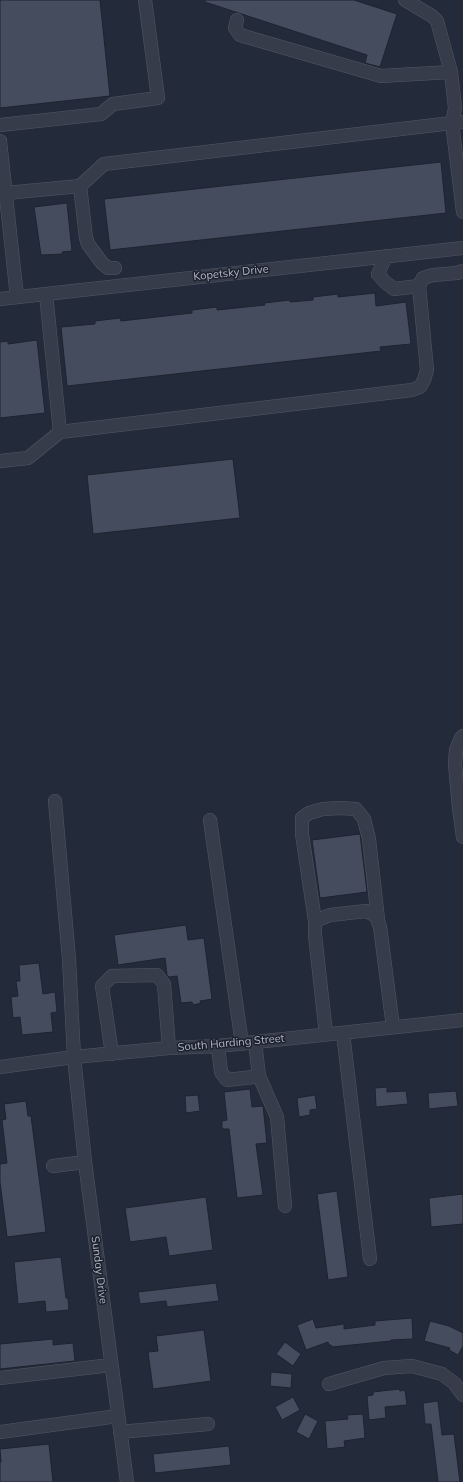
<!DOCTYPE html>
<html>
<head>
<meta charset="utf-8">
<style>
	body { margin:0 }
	canvas { display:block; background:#232a39 }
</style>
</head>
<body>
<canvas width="463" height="1482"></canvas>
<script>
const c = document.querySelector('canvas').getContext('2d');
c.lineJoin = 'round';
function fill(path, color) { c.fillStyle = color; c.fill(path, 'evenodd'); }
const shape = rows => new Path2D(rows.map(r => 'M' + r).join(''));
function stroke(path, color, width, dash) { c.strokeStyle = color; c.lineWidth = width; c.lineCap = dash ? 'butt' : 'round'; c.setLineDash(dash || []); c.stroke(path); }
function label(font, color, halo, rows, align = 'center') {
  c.font = font + ' Mulish,sans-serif'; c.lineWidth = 3; c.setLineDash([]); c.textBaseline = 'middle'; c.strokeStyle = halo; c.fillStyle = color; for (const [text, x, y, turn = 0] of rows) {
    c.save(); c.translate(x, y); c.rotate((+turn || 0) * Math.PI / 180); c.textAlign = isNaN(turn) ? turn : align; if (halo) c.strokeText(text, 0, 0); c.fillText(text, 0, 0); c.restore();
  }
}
const building = shape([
	[0,0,100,0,110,96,0,108,0,0],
	[205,0,354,0,397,14,380,67,365,63,367,55,205,2,205,0],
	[441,162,446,213,110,250,104,199,441,162],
	[67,203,72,251,62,252,63,254,41,255,34,207,67,203],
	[375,293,376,306,406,302,411,344,380,347,381,351,67,386,61,327,95,324,95,321,120,318,121,321,192,313,192,310,217,307,217,310,265,305,264,303,290,300,290,302,313,300,313,297,338,294,338,297,375,293],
	[37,340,45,413,0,418,0,342,8,341,8,344,37,340],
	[233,459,240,518,93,534,87,475,233,459],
	[360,834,367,892,320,898,312,840,360,834],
	[186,925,188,940,204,938,212,999,200,1001,201,1003,193,1005,192,1002,181,1003,177,976,169,977,167,975,165,958,118,965,114,935,186,925],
	[39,963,43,994,55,992,57,1012,51,1013,53,1032,22,1035,20,1017,13,1018,11,997,18,996,16,981,20,981,19,965,39,963],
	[387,1087,387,1092,406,1091,408,1104,376,1107,375,1088,387,1087],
	[250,1089,252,1107,263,1106,267,1143,256,1144,263,1195,237,1198,229,1129,222,1129,222,1121,227,1120,224,1092,250,1089],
	[456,1091,458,1106,429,1109,428,1093,456,1091],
	[198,1095,200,1111,186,1113,185,1096,198,1095],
	[315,1095,317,1109,310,1110,310,1115,299,1117,297,1098,315,1095],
	[26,1101,28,1116,31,1116,46,1232,7,1237,0,1182,0,1164,7,1163,2,1120,6,1119,4,1104,26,1101],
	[337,1191,348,1277,328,1280,317,1194,337,1191],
	[463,1194,463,1224,431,1227,429,1198,463,1194],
	[206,1197,213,1250,169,1256,166,1237,130,1242,125,1208,206,1197],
	[61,1257,66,1298,68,1298,69,1310,46,1312,45,1301,18,1304,14,1262,61,1257],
	[216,1283,219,1301,167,1307,166,1301,140,1304,138,1292,216,1283],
	[412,1318,413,1339,391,1340,391,1341,381,1342,332,1347,331,1345,329,1345,328,1342,306,1350,297,1325,313,1319,316,1328,344,1324,344,1329,375,1325,375,1321,412,1318],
	[430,1321,449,1326,463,1333,463,1346,458,1355,449,1350,450,1348,424,1341,430,1321],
	[204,1330,211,1381,153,1389,148,1352,158,1351,156,1336,204,1330],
	[53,1339,53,1345,73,1343,75,1361,0,1369,0,1344,53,1339],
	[285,1342,301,1354,293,1366,276,1354,285,1342],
	[271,1372,292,1374,291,1388,270,1386,271,1372],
	[399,1389,400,1391,405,1390,407,1405,385,1407,386,1418,369,1420,367,1396,373,1395,373,1392,399,1389],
	[293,1397,300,1410,282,1420,275,1407,293,1397],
	[438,1401,442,1435,454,1434,460,1482,438,1482,431,1424,425,1424,423,1403,438,1401],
	[305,1414,318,1421,309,1439,296,1432,305,1414],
	[363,1414,365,1438,344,1441,345,1447,327,1449,325,1421,348,1419,347,1415,363,1414],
	[49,1444,53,1482,0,1482,0,1462,1,1462,0,1449,49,1444],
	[229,1446,231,1465,155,1473,153,1454,229,1446]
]);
const minor = shape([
	[405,0,432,16,437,21,451,72,455,108,452,123,463,122],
	[237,20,235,28,240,35,381,76,451,72],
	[0,125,101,114,113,104,158,98,145,0],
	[0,141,17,297],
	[80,186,86,238,88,244,102,263,108,268,115,268],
	[6,193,80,186,104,164,452,123,463,212],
	[386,256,378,274,385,282,394,289,419,286],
	[46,294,60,432,412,390,420,387,424,380,427,370,419,286,423,278,433,275,457,273,463,271],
	[0,299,463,248],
	[0,461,28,458,60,432],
	[463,736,461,738,456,750,455,764,459,808,463,837],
	[55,801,69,959,74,1057,85,1162,127,1482],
	[210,820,242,1044],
	[315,921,302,834,302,818,309,813,323,809,340,808,356,809,364,819,369,839,378,919],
	[343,1033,370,1259],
	[326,1034,315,935,315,921,330,915,366,911,376,916,380,927,393,1027],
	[218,1046,221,1072,227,1080,253,1077,259,1076,255,1042],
	[112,1054,102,986,112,976,157,975,164,984,169,1048],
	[0,1067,74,1057,169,1048,218,1046,463,1020],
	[259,1076,277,1117,285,1206],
	[53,1166,85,1162],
	[0,1378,111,1365],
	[329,1384,384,1368,412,1366,442,1374,454,1383,463,1395],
	[0,1432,118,1416],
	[120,1432,208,1424]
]);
const streetNames = [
	["Kopetsky Drive",231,273,-6],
	["South Harding Street",231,1043,-5],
	["Sunday Drive",99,1270,83]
];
fill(building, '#454c5e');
stroke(building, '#1e2330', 1);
stroke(minor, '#525764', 14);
stroke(minor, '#373c4a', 13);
label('11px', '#b2b7c5', '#1c212e', streetNames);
</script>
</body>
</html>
